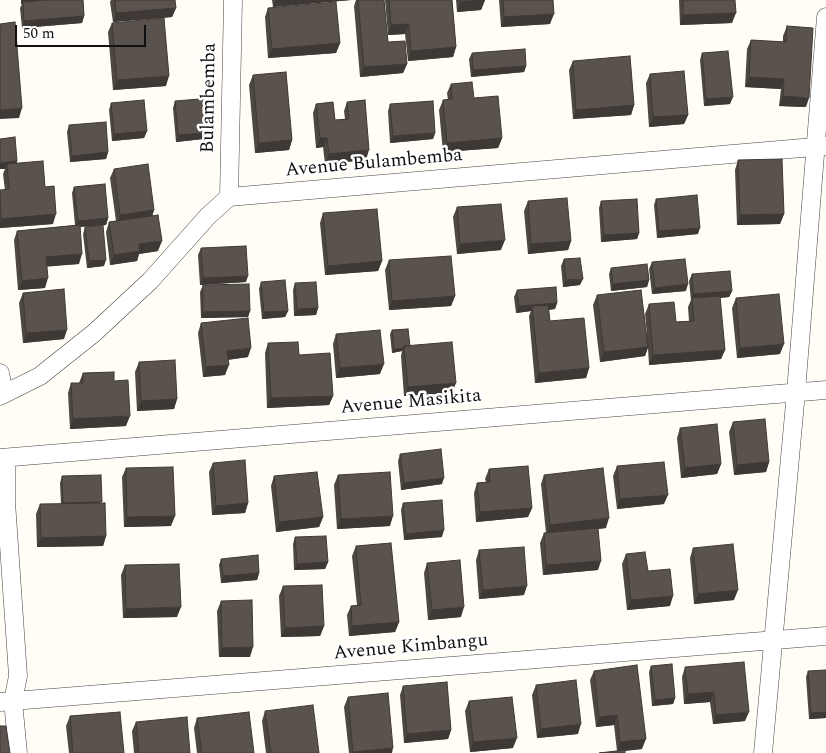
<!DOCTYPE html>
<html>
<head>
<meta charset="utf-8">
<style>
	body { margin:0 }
	#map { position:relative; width:826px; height:753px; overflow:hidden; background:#fffdf5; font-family:Spectral,serif }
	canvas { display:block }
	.scale { position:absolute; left:15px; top:25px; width:131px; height:22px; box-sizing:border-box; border:2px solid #111; border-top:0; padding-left:6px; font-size:15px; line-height:18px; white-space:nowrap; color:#111; -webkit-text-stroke:4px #fff; paint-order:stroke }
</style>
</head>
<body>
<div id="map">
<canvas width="826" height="753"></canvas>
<div class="scale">50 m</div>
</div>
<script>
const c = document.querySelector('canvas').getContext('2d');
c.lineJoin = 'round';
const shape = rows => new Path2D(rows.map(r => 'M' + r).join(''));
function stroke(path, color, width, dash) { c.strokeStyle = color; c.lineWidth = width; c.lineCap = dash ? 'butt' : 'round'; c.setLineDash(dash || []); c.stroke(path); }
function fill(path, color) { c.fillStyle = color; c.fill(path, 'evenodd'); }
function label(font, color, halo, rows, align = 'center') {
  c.font = font + ' Spectral,serif'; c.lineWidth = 5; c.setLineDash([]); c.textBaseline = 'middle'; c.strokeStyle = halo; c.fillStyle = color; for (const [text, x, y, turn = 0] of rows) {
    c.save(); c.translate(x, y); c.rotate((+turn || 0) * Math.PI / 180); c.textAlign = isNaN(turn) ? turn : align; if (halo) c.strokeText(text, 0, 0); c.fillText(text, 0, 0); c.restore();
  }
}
const minor = shape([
	[229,197,233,0],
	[0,373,4,394],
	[0,396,40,376,94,333,150,281,208,216,229,197,826,146],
	[0,458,826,390],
	[6,458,6,502,18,676,13,701,18,753],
	[0,702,826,636],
	[763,753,796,392,826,17]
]);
const wall = shape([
	[21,0,83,0,84,16,82,23,22,28,20,8,22,4,21,4],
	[111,0,115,0,176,8,172,17,113,22,110,2],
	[272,0,351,0,273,7],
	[356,0,384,0,388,42,407,64,403,73,360,77,354,6],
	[385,0,452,0,456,47,453,57,408,61,405,34,388,35],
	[456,0,485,0,481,10,457,12],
	[499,0,553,0,550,24,501,27],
	[679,0,735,0,732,23,680,25],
	[268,8,340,43,336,53,268,58,265,17],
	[112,23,166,86,113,90,108,32],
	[787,26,806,107,779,106,781,89,745,87,747,49,751,40,783,42,783,36],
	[472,53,526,66,524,72,471,77,469,59],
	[702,53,730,104,704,106,700,60],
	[573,61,634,105,631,115,573,119,569,70],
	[650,74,688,115,684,124,649,127,646,83],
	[253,75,292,140,289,150,255,153,249,85],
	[451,84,474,98,502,138,498,148,443,152,439,110,443,100,448,100,447,93],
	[175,101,215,132,212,138,176,142,173,108],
	[347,102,366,160,325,164,323,147,316,148,313,113,316,104,335,120,345,119,344,111],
	[111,103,147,131,144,138,112,141,109,110],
	[390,104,435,133,433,139,390,143,388,111],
	[69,125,108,152,106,159,70,162,67,132],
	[0,139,17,161,17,164,45,187,53,224,0,228,0,190,5,190,3,174,5,169],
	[738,160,784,214,780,224,737,225,735,170],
	[114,169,154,210,152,216,158,251,139,254,137,261,110,265,106,232,109,222,116,221,110,178],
	[74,187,108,218,106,225,80,227,79,264,47,266,45,288,18,290,14,240,17,231,75,225,72,193],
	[656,199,698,234,657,238,654,205],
	[528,201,571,241,568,250,528,254,524,211],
	[601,201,639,233,637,239,601,242,599,208],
	[457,207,501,250,457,254,453,217],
	[323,213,382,261,378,271,325,275,320,223],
	[85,227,104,266,87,268,83,234],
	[201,248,246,282,200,285,198,255],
	[564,259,580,285,563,287,561,266],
	[389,260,455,296,451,306,389,310,385,270],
	[652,262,686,291,652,294,649,269],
	[611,268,649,280,647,287,611,291,609,274],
	[692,274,732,291,729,297,720,298,725,350,721,359,649,365,648,348,645,356,600,362,593,305,597,295,647,335,645,314,649,304,676,322,689,321,688,307,691,300,689,281],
	[261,282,288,311,285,317,262,319,259,289],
	[295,283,318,308,316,315,294,316,293,290],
	[203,285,250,311,248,317,201,318,200,292],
	[517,290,557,303,555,309,549,310,550,321,589,368,586,378,535,383,529,316,531,311,516,313,514,297],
	[23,293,64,339,23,343,19,303],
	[736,298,780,354,737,358,732,308],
	[201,323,248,357,228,360,225,375,203,377,198,333],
	[392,330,410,346,452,393,404,396,401,356,402,351,392,353,390,334],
	[336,334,380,374,336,378,333,344],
	[268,343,299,355,333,396,329,405,267,408,265,353],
	[139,362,177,399,174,409,137,411,135,372],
	[83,373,114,381,126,426,70,429,68,393,71,383,79,383],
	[733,422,769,462,766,472,734,475,729,432],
	[680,428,721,464,717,474,681,478,677,438],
	[400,454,442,484,401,490,398,461],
	[213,463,248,503,245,513,212,515,209,472],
	[617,466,664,504,617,509,613,476],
	[126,468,171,526,124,527,122,477],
	[489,469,532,508,528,517,476,522,474,493,477,483,486,482,485,479],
	[338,475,390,526,337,529,334,485],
	[544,475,606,528,598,529,598,570,543,575,540,543,544,533,546,533,541,484],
	[62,476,101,503,106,536,103,546,37,547,36,514,40,504,61,504,60,483],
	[274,476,323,517,319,527,276,532,271,486],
	[403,503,442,537,404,540,401,510],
	[295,537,328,562,325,569,294,570,293,544],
	[356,546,399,622,395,632,349,636,347,615,351,606,357,605,352,556],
	[693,548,734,600,694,604,690,558],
	[479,550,524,595,479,599,476,560],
	[626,554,648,571,670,606,627,610,622,564],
	[221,559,259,573,257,580,221,583,219,565],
	[427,563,461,617,428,620,424,573],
	[125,565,177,617,123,618,121,575],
	[283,586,324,626,320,636,281,637,279,596],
	[221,601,250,657,219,657,217,611],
	[651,666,675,698,673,704,652,706,649,672],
	[685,667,745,721,713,724,710,702,684,704,682,677],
	[594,671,642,749,617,751,614,725,596,727,590,680],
	[808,671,826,718,809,719,806,677],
	[536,685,578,734,537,738,532,695],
	[403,686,451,730,448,739,404,743,400,695],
	[348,697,392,753,349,753,344,707],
	[469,701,513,748,470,752,465,711],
	[265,711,319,753,266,753,262,721],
	[70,716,124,753,69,753,66,726],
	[197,718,254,753,197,753,194,728],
	[136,722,190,753,134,753,132,731]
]);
const shadedWall = shape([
	[22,0,65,0,23,2,22,4,21,4],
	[275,0,351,0,273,7],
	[485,0,481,10,457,12,460,2],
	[176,8,172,17,113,22,116,13],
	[736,13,732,23,680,25,683,15],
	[554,14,550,24,501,27,504,17],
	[84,16,82,23,22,28,24,21],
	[409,24,405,34,388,35,391,25],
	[340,43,336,53,268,58,272,49],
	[456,47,453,57,408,61,411,51],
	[407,64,403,73,360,77,364,67],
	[526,66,524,72,471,77,473,70],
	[169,76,166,86,113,90,117,80],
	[749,77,784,79,781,89,745,87],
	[783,96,809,98,806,107,779,106],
	[733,97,730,104,704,106,706,99],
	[634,105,631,115,573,119,576,110],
	[22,108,19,118,0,119,0,110],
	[688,115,684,124,649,127,653,117],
	[147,131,144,138,112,141,114,134],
	[215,132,212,138,176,142,178,135],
	[435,133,433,139,390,143,393,136],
	[320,138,327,138,323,147,316,148],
	[502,138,498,148,443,152,447,143],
	[292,140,289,150,255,153,259,143],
	[369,150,366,160,325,164,329,154],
	[108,152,106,159,70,162,72,156],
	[17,161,15,168,7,164,5,169,0,169,0,163],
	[154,210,151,220,117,224,120,215],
	[56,214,53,224,0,228,0,221,1,219],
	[784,214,780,224,737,225,740,215],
	[108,218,106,225,75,227,78,221],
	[700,228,698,234,657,238,659,231],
	[639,233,637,239,601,242,604,235],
	[505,240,501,250,457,254,460,244],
	[162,241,158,251,139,254,137,261,110,265,114,255,139,244],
	[571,241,568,250,528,254,531,244],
	[82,254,79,264,43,267,46,257],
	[106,260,104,266,87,268,89,261],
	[382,261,378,271,325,275,328,266],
	[248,276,246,282,200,285,203,278],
	[48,278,45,288,18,290,22,281],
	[583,279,580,285,563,287,566,280],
	[649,280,647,287,611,291,613,284],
	[688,284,686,291,652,294,655,288],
	[732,291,729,297,692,300,692,298,693,294],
	[455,296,451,306,389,310,392,301],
	[557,303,555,309,533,311,532,306,531,311,516,313,519,306],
	[318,308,316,315,294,316,297,309],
	[250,311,248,317,201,318,203,312],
	[288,311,285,317,262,319,264,312],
	[67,330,64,339,23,343,26,333],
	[784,344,780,354,737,358,740,348],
	[648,347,645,356,600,362,604,352],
	[251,348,248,357,224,360,227,351],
	[404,348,402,351,392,353,394,349],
	[725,350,721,359,649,365,653,355],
	[384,364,380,374,336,378,340,368],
	[229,365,225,375,203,377,206,367],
	[589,368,586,378,535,383,539,373],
	[456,383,452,393,404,396,408,387],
	[333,396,329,405,267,408,271,398],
	[177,399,174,409,137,411,141,401],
	[130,416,126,426,70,429,73,419],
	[769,462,766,472,734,475,737,465],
	[721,464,717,474,681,478,685,468],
	[444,478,442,484,401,490,404,483],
	[668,495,664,504,617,509,620,499],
	[248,503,245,513,212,515,216,506],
	[532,508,528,517,476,522,480,512],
	[175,516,171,526,124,527,127,517],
	[393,516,390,526,337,529,341,519],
	[323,517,319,527,276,532,279,522],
	[609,518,606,528,547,534,550,525],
	[444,530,442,537,404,540,406,534],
	[106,536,103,546,37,547,41,538],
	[601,561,598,570,543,575,546,565],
	[328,562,325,569,294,570,297,564],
	[259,573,257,580,221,583,223,576],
	[527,586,524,595,479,599,483,590],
	[738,590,734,600,694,604,698,594],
	[673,596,670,606,627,610,631,600],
	[181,607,177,617,123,618,126,609],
	[464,607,461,617,428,620,432,610],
	[399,622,395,632,349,636,352,626],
	[324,626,320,636,281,637,285,628],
	[253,647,250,657,219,657,222,648],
	[714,692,710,702,684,704,688,694],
	[675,698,673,704,652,706,655,700],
	[749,712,745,721,713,724,716,715],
	[826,712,826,718,809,719,811,713],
	[617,715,614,725,596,727,599,717],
	[581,724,578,734,537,738,541,729],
	[451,730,448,739,404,743,407,734],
	[517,738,513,748,470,752,473,742],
	[646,739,642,749,617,752,620,742],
	[393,748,392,753,353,753,353,752]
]);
const building = shape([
	[45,0,83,0,84,16,24,21,23,2,45,0],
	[115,0,175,0,176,8,116,13,115,0],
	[358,0,384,0,388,42,405,41,407,64,364,67,358,0],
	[389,0,452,0,456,47,411,51,409,24,391,25,389,0],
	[460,0,485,0,460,2,460,0],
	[503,0,553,0,554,14,504,17,503,0],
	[683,0,735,0,736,13,683,15,683,0],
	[336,2,340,43,272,49,268,8,336,2],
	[164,18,169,76,117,80,112,23,164,18],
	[15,22,22,108,0,110,0,24,15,22],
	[787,26,813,28,809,98,783,96,784,79,749,77,751,40,786,42,787,26],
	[525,49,526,66,473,70,472,53,525,49],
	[728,51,733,97,706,99,702,53,728,51],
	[630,56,634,105,576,110,573,61,630,56],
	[684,71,688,115,653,117,650,74,684,71],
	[286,72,292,140,259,143,253,75,286,72],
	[472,82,474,98,498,96,502,138,447,143,443,100,452,99,451,84,472,82],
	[212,98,215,132,178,135,175,101,212,98],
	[144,100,147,131,114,134,111,103,144,100],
	[365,100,369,150,329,154,327,138,320,138,316,104,333,102,335,120,349,119,347,102,365,100],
	[433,101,435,133,393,136,390,104,433,101],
	[106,122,108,152,72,156,69,125,106,122],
	[15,137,17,161,0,163,0,139,15,137],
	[782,159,784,214,740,215,738,160,782,159],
	[43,161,45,187,54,186,56,214,1,219,0,190,9,189,7,164,43,161],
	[148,164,154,210,120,215,114,169,148,164],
	[105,184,108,218,78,221,74,187,105,184],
	[697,195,700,228,659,231,656,199,697,195],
	[567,198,571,241,531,244,528,201,567,198],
	[637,199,639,233,604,235,601,201,637,199],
	[501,204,505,240,460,244,457,207,501,204],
	[377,209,382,261,328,266,323,213,377,209],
	[158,215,162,241,139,244,140,251,114,255,109,222,158,215],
	[80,225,82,254,46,257,48,278,22,281,17,231,80,225],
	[103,225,106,260,89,261,85,227,103,225],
	[246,246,248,276,203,278,201,248,246,246],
	[451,256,455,296,392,301,389,260,451,256],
	[580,258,583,279,566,280,564,259,580,258],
	[685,259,688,284,655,288,652,262,685,259],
	[647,264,649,280,613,284,611,268,647,264],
	[730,271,732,291,693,294,692,274,730,271],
	[285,280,288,311,264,312,261,282,285,280],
	[316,282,318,308,297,309,295,283,316,282],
	[249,284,250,311,203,312,203,285,249,284],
	[556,287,557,303,519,306,517,290,556,287],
	[64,289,67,330,26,333,23,293,64,289],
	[641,290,648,347,604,352,597,295,641,290],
	[779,294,784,344,740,348,736,298,779,294],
	[720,296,725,350,653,355,649,304,674,302,676,322,694,321,692,298,720,296],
	[548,305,550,321,584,318,589,368,539,373,532,306,548,305],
	[248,318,251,348,227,351,229,365,206,367,201,323,248,318],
	[408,329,410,346,404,346,404,348,394,349,392,330,408,329],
	[380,330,384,364,340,368,336,334,380,330],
	[298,342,299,355,330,353,333,396,271,398,268,343,298,342],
	[452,342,456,383,408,387,404,346,452,342],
	[175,360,177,399,141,401,139,362,175,360],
	[114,372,114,381,128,380,130,416,73,419,71,383,83,383,83,373,114,372],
	[765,419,769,462,737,465,733,422,765,419],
	[717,424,721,464,685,468,680,428,717,424],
	[441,449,444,478,404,483,400,454,441,449],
	[245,460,248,503,216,506,213,463,245,460],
	[664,462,668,495,620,499,617,466,664,462],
	[528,466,532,508,480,512,477,483,490,482,489,469,528,466],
	[173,467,175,516,127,517,126,468,173,467],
	[603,468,609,518,550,525,544,475,603,468],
	[317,472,323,517,279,522,274,476,317,472],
	[390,472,393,516,341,519,338,475,390,472],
	[101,475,102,502,63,503,62,476,101,475],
	[442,500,444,530,406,534,403,503,442,500],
	[105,503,106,536,41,538,40,504,105,503],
	[598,528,601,561,546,565,544,533,598,528],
	[326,536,328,562,297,564,295,537,326,536],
	[391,543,399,622,352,626,351,606,361,605,356,546,391,543],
	[733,544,738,590,698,594,693,548,733,544],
	[524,547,527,586,483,590,479,550,524,547],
	[645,552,648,571,670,569,673,596,631,600,626,554,645,552],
	[258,555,259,573,223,576,221,559,258,555],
	[460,560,464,607,432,610,427,563,460,560],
	[179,564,181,607,126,609,125,565,179,564],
	[322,585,324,626,285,628,283,586,322,585],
	[252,600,253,647,222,648,221,601,252,600],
	[744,662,749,712,716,715,714,692,688,694,685,667,744,662],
	[672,664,675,698,655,700,651,666,672,664],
	[637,665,646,739,620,742,617,715,599,717,594,671,637,665],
	[826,670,826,712,811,713,808,671,826,670],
	[576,680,581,724,541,729,536,685,576,680],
	[447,682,451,730,407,734,403,686,447,682],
	[388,693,393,748,353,752,348,697,388,693],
	[512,697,517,738,473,742,469,701,512,697],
	[313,705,319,753,271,753,265,711,313,705],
	[120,712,124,753,73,753,70,716,120,712],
	[249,712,254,753,202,753,197,718,249,712],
	[187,717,190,753,139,753,136,722,187,717],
	[0,726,6,726,10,753,0,753,0,726],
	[625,750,625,753,599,753,625,750]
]);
const streetNames = [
	["Bulambemba",210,98,-89],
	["Avenue Bulambemba",374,164,-5],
	["Avenue Masikita",411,403,-5],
	["Avenue Kimbangu",411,648,-5]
];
stroke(minor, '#444', 19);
stroke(minor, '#fff', 18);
fill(wall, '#4d4742');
fill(shadedWall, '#3f3936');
fill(building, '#5a524d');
stroke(building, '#3f3936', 1);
label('19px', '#111', '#fff', streetNames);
</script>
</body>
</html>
